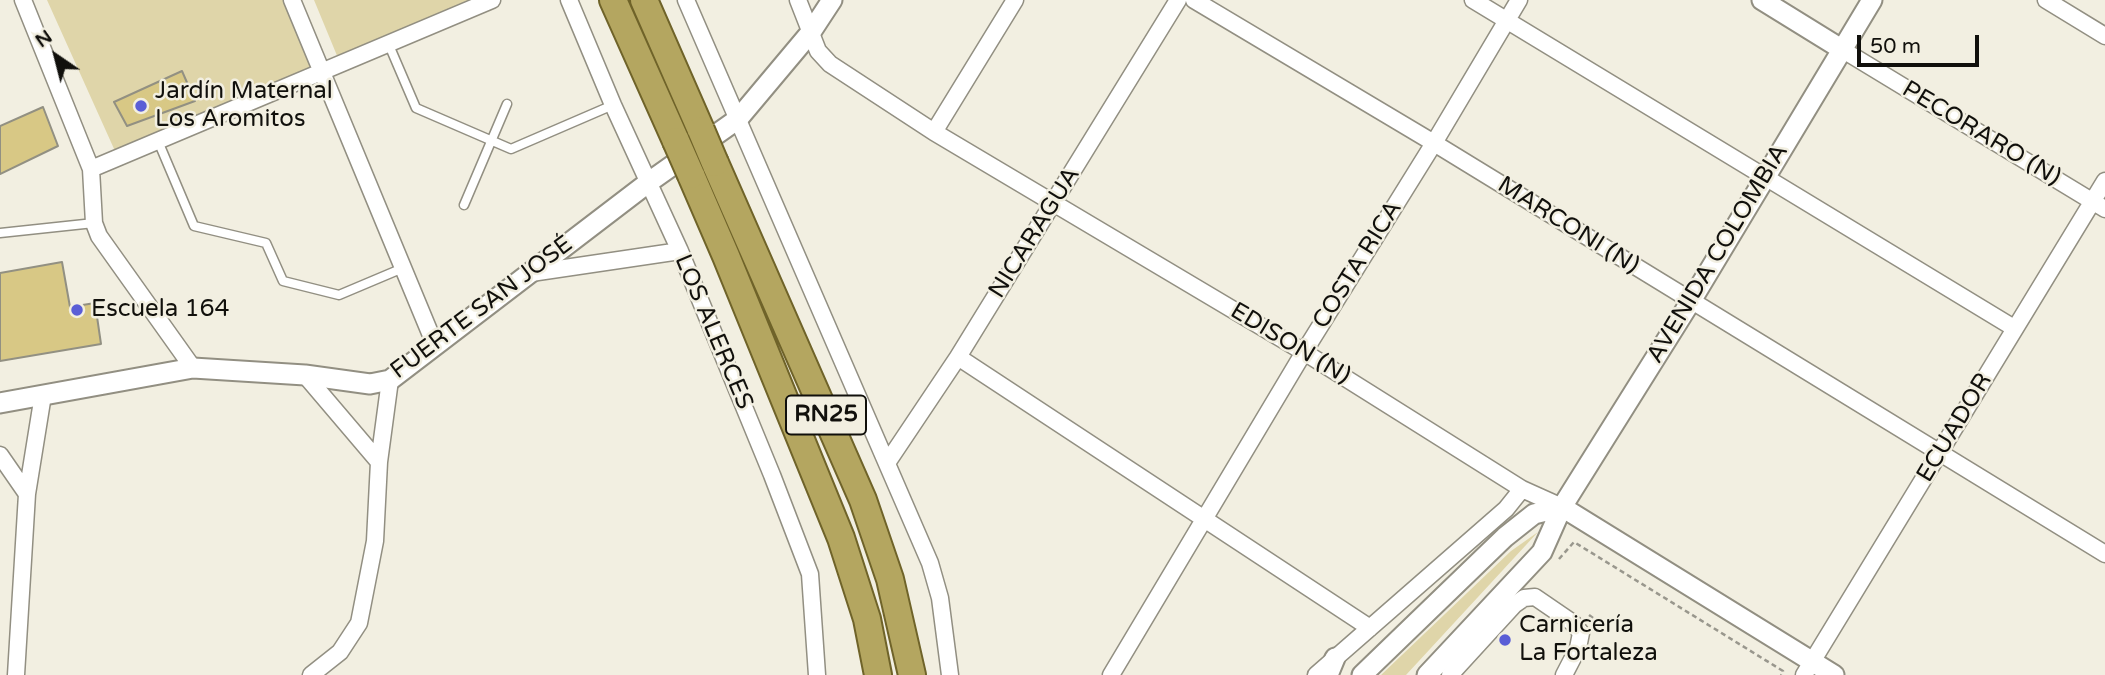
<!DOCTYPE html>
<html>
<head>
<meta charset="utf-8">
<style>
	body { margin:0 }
	#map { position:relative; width:2105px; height:675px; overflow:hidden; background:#f2efe1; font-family:"Varela Round",sans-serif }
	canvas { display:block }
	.north { position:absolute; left:21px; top:21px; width:70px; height:70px; -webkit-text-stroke:5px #f2efe1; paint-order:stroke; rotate:325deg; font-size:19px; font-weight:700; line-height:28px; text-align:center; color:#11100c }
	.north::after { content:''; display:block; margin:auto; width:24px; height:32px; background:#11100c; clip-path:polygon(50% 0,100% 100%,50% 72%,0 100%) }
	.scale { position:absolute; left:1857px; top:35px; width:122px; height:32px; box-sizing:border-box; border:4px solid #11100c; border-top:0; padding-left:9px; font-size:21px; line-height:24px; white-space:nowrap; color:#11100c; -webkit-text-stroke:5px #f2efe1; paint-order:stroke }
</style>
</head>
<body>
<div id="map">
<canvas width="2105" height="675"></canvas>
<div class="north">N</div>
<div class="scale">50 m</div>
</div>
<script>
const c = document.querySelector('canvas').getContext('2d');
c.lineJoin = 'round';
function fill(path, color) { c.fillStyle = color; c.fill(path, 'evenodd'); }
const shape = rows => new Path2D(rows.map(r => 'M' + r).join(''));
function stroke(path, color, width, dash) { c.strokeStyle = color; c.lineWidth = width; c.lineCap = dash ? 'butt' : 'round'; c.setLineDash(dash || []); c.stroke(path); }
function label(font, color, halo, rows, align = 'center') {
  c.font = font + ' "Varela Round",sans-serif'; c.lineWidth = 5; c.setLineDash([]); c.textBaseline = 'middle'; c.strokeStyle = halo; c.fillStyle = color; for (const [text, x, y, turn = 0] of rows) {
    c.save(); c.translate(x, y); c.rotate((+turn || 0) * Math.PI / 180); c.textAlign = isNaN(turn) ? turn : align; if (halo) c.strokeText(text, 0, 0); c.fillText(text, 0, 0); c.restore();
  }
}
const green = shape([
	[47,0,287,0,315,65,115,151],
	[314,0,473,0,338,58],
	[1538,532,1406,675,1381,675,1511,551]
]);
const building = shape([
	[182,71,195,101,127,126,114,102,182,71],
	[43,107,58,146,0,174,0,126,43,107],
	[62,262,70,307,95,303,101,344,0,361,0,273,62,262]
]);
const path = shape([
	[1559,559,1574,542,1783,671,1781,675],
	[1589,615,1597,621,1596,624]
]);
const service = shape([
	[389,45,416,108,511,149,613,105],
	[158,141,194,226,266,243,283,281,339,295,403,268],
	[464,205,507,104],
	[0,233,94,223]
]);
const minor = shape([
	[23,0,91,169,94,223,99,236,193,368],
	[292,0,435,345],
	[569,0,613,105,680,251,772,475,810,574,817,675],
	[686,0,930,563,940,598,950,675],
	[798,0,818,51,830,64,934,132,1304,352,1522,489,1562,507],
	[1194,0,1434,143,2105,554],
	[1473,0,2014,328],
	[2046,0,2105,36],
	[1843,50,2105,209],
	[934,132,1015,0],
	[91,169,492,0],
	[531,273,680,251],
	[958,357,1370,628],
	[305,375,379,462],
	[0,455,27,494],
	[887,463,958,357,1178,0],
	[16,675,27,494,43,395],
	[311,675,340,652,359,623,375,541,379,462,390,380],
	[1111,675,1304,352,1434,143,1519,0],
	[1316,675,1506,509,1522,489],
	[1450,675,1514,605,1524,598,1535,597,1573,623,1581,633,1578,648,1564,675],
	[1804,675,2105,181]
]);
const tertiary = shape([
	[1762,0,1843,50],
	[0,403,193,368,305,375,370,384,390,380,649,182,738,119,811,32,832,0],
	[1562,507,1834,675],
	[1328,675,1335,658],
	[1362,675,1505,537,1534,514,1562,507],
	[1427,675,1542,552,1562,507,1691,301,1872,0]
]);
const trunk = shape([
	[613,0,676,141],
	[644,0,701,130],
	[715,163,863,500,890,579,912,675],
	[691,175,726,256,841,538,867,619,878,675]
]);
const trunkBridge = shape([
	[701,130,715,163],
	[676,141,691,175]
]);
const markers = [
	[141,106,7,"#5a5ed6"],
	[77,310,7,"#5a5ed6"],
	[1505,640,7,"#5a5ed6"]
];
const shields = [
	[826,415,80]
];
const shieldNames = [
	["RN25",826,415]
];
const poiNames = [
	["Jardín Maternal",155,92],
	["Los Aromitos",155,120],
	["Escuela 164",91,310],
	["Carnicería",1519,626],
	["La Fortaleza",1519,654]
];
const streetNames = [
	["PECORARO (N)",1981,134,31],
	["MARCONI (N)",1568,226,32],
	["NICARAGUA",1035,233,-58],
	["AVENIDA COLOMBIA",1718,254,-59],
	["COSTA RICA",1358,265,-58],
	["FUERTE SAN JOSÉ",482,308,-37],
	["LOS ALERCES",713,332,67],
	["EDISON (N)",1290,344,31],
	["ECUADOR",1955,428,-59]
];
fill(green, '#dfd5a9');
fill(building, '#d8c885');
stroke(building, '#929082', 2);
stroke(service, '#928f82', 11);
stroke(minor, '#928f82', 19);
stroke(tertiary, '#928f82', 23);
stroke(trunk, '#6f6329', 30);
stroke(path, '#99978d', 2.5, [5, 3.5]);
stroke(service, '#fff', 8);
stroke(minor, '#fff', 16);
stroke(tertiary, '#fff', 19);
stroke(trunk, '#b4a660', 26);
stroke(trunkBridge, '#6f6329', 30, []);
stroke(trunkBridge, '#b4a660', 26);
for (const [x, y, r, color] of markers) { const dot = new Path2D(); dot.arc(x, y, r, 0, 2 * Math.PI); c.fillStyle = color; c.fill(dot); stroke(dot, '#f2efe1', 2.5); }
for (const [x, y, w] of shields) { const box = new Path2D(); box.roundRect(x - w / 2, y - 19.5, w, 39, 5); c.fillStyle = '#f2efe1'; c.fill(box); stroke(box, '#11100c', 2); }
label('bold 23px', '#11100c', null, shieldNames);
label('24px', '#11100c', '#f2efe1', poiNames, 'left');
label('24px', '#11100c', '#f2efe1', streetNames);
</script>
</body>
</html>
